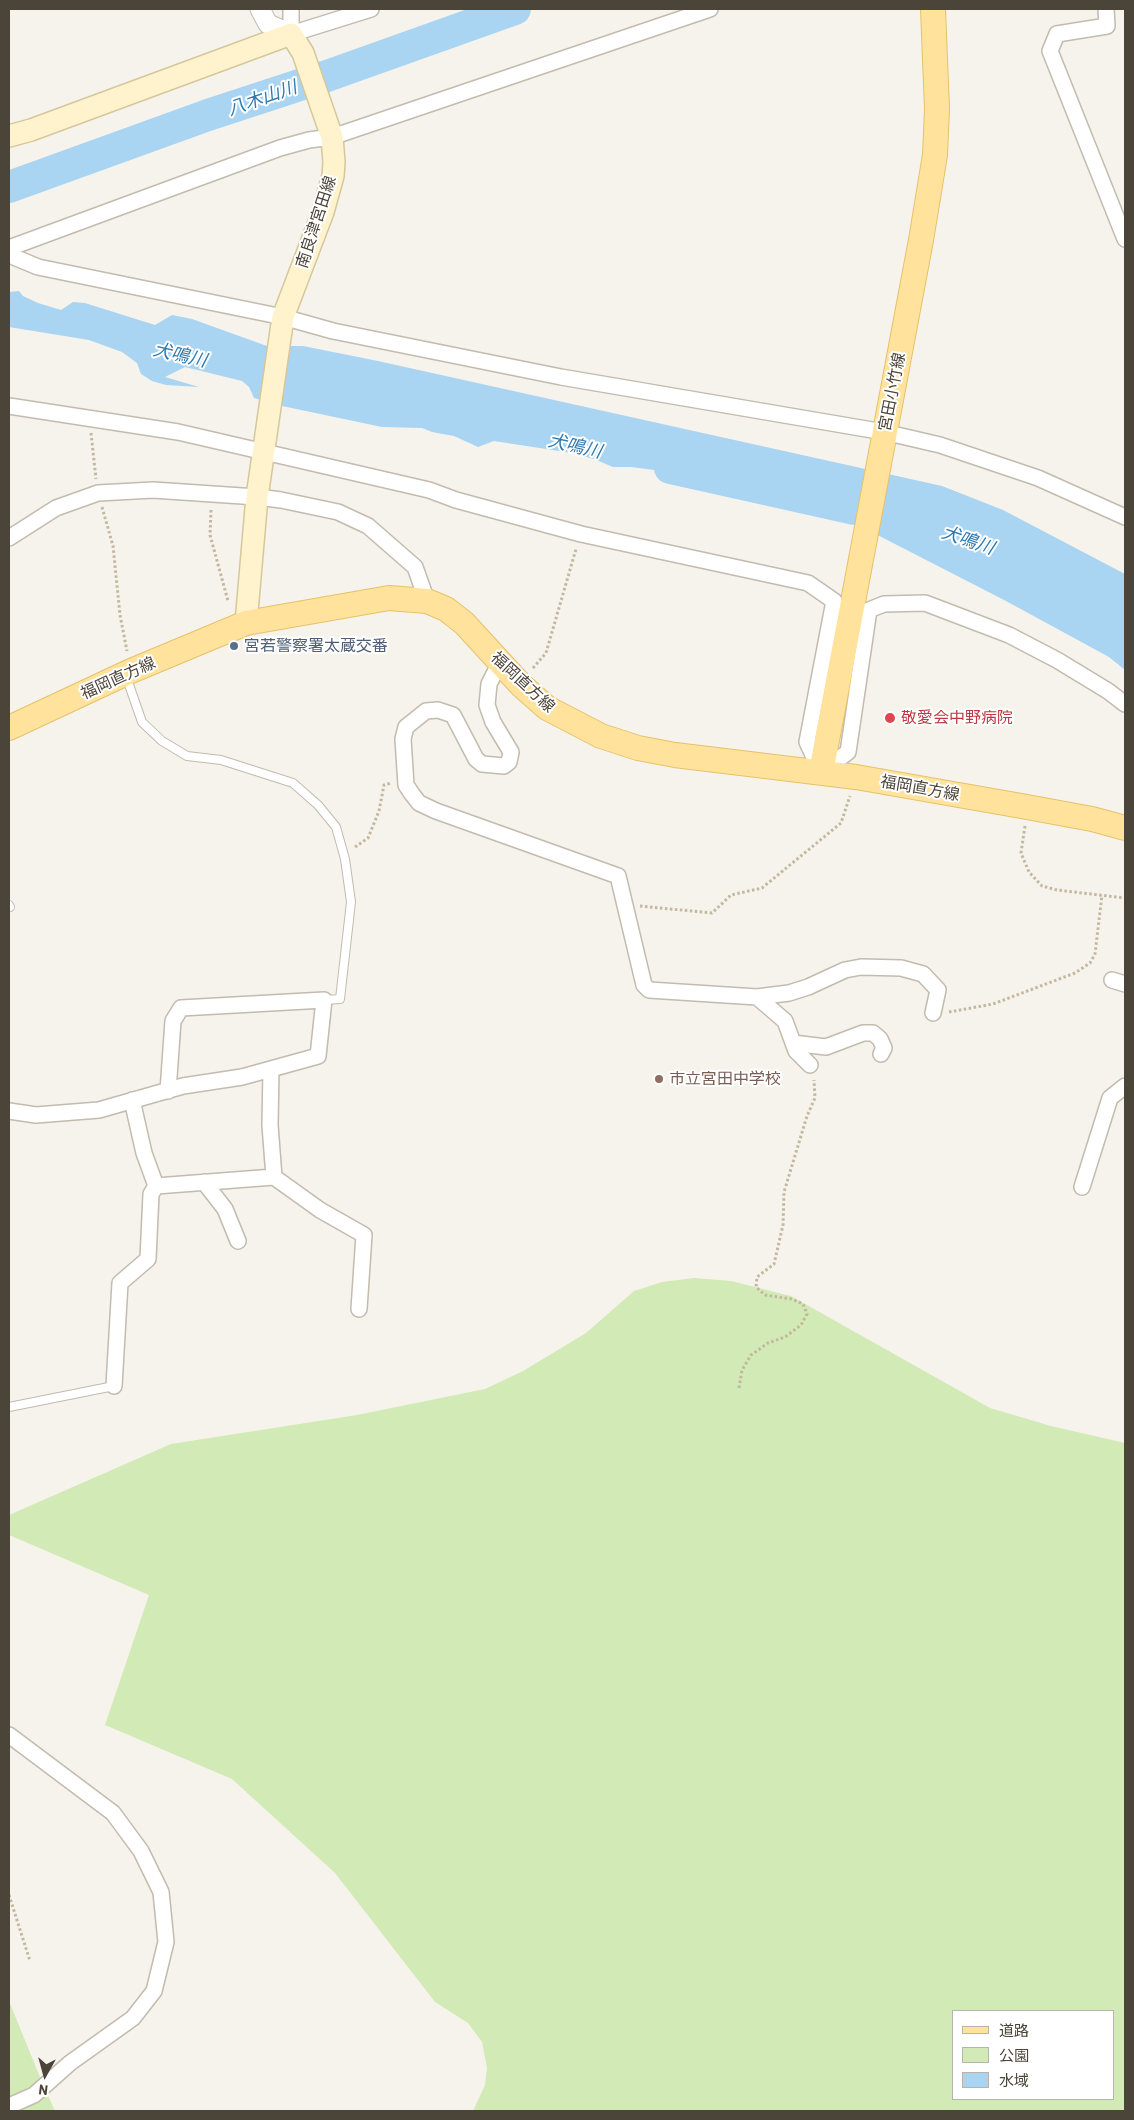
<!DOCTYPE html>
<html>
<head>
<meta charset="utf-8">
<style>
	body { margin:0 }
	#map { position:relative; width:1134px; height:2120px; overflow:hidden; background:#f6f3ec; font-family:Barlow,"Noto Sans JP",sans-serif }
	canvas { display:block }
	.frame { position:absolute; inset:0; border:10px solid #4b4439; pointer-events:none }
	.legend { position:absolute; left:952px; top:2010px; width:162px; height:90px; box-sizing:border-box; background:#fff; border:1px solid #b7b4b0; margin:0; padding:6px 9px; list-style:none; font-size:15px; color:#4b4439 }
	.legend li { display:flex; align-items:center; gap:10px; height:25px }
	.legend b { width:25px; border:1px solid #b7b4b0 }
	.north { position:absolute; left:20px; top:2050px; width:50px; height:50px; -webkit-text-stroke:4px #fff; paint-order:stroke; rotate:187deg; font-size:14px; font-weight:700; line-height:20px; text-align:center; color:#4b4439 }
	.north::after { content:''; display:block; margin:auto; width:18px; height:22px; background:#4b4439; clip-path:polygon(50% 0,100% 100%,50% 72%,0 100%) }
</style>
</head>
<body>
<div id="map">
<canvas width="1134" height="2120"></canvas>
<div class="frame"></div>
<ul class="legend">
<li><b style="height:6px;background:#ffe39c"></b>道路</li>
<li><b style="height:14px;background:#d2eab5"></b>公園</li>
<li><b style="height:14px;background:#a9d4f2"></b>水域</li>
</ul>
<div class="north">N</div>
</div>
<script>
const c = document.querySelector('canvas').getContext('2d');
c.lineJoin = 'round';
function fill(path, color) { c.fillStyle = color; c.fill(path, 'evenodd'); }
const shape = rows => new Path2D(rows.map(r => 'M' + r).join(''));
function stroke(path, color, width, dash) { c.strokeStyle = color; c.lineWidth = width; c.lineCap = dash ? 'butt' : 'round'; c.setLineDash(dash || []); c.stroke(path); }
function label(font, color, halo, rows, align = 'center') {
  c.font = font + ' Barlow,"Noto Sans JP",sans-serif'; c.lineWidth = 4; c.setLineDash([]); c.textBaseline = 'middle'; c.strokeStyle = halo; c.fillStyle = color; for (const [text, x, y, turn = 0] of rows) {
    c.save(); c.translate(x, y); c.rotate((+turn || 0) * Math.PI / 180); c.textAlign = isNaN(turn) ? turn : align; if (halo) c.strokeText(text, 0, 0); c.fillText(text, 0, 0); c.restore();
  }
}
const green = shape([
	[694,1278,731,1281,791,1296,990,1408,1051,1426,1125,1443,1125,2111,473,2111,485,2085,487,2068,482,2042,468,2023,435,2002,335,1873,232,1779,105,1725,149,1595,9,1535,9,1515,171,1444,357,1415,485,1389,523,1371,586,1333,634,1291,662,1282],
	[953,2011,1113,2011,1113,2099,953,2099],
	[9,2001,44,2087,55,2111,9,2111]
]);
const water = shape([
	[19,291,23,296,38,303,61,310,73,302,85,303,155,325,172,315,192,319,267,346,303,346,378,361,942,486,1003,510,1125,574,1125,670,1109,657,1006,601,784,487,631,467,613,467,594,459,572,453,494,441,478,447,454,436,432,432,422,428,382,427,282,406,254,398,249,387,242,381,185,367,165,377,199,387,166,385,152,381,141,374,137,363,122,352,89,340,9,327,9,292]
]);
const river = shape([
	[9,187,208,115,327,76,515,9],
	[670,468,854,509]
]);
const path = shape([
	[91,433,96,479],
	[102,507,113,546,120,615,127,651],
	[211,510,210,535,228,601],
	[533,668,546,653,576,549],
	[1025,826,1021,853,1029,872,1042,886,1057,890,1125,898],
	[355,847,368,838,379,811,384,785,391,783],
	[640,906,712,913,731,895,762,888,841,823,850,796],
	[949,1012,993,1004,1075,973,1090,963,1095,954,1102,895],
	[739,1388,742,1370,751,1355,768,1343,785,1337,801,1325,807,1314,803,1304,792,1299,765,1295,756,1287,757,1277,774,1264,783,1225,784,1192,807,1116,815,1098,814,1080],
	[9,1895,30,1961]
]);
const service = shape([
	[126,676,142,722,162,741,187,756,221,760,293,783,318,805,336,827,345,859,351,902,340,999,324,1000],
	[9,905,10,907],
	[9,1407,114,1386]
]);
const minor = shape([
	[291,9,291,34,371,9],
	[1106,9,1107,26,1057,34,1050,51,1125,239],
	[9,248,280,148,309,140,332,137,710,9],
	[9,249,14,257,38,267,283,317,333,331,561,377,884,432,940,445,1038,478,1125,517],
	[9,406,178,432,429,490,456,500,581,534,808,583,834,601,807,742,821,772,848,752,869,610,884,604,925,603,1009,635,1057,660,1108,691,1125,704],
	[9,538,56,508,98,493,153,490,257,497,281,500,338,512,368,526,415,567,427,601],
	[500,662,489,684,487,705,493,722,511,752,509,762,504,766,482,764,476,759,453,715,438,710,426,711,406,727,403,739,406,785,412,794,419,803,436,811,618,876,644,985,649,990,757,997,785,1021,796,1051,810,1065],
	[1112,980,1125,984],
	[757,997,789,993,808,987,845,970,861,967,901,968,923,974,938,990,933,1013],
	[793,1043,826,1047,863,1033,873,1033,880,1039,884,1048,881,1054],
	[132,1100,144,1153,156,1186,274,1177,270,1125,271,1069],
	[9,1111,36,1115,99,1110,183,1086,242,1077,318,1056,324,1000,181,1008,173,1021,168,1091],
	[274,1177,320,1210,364,1235,359,1309],
	[204,1182,225,1209,238,1241],
	[1082,1187,1110,1098,1125,1086],
	[114,1386,120,1283,148,1259,151,1194,156,1186],
	[9,1735,113,1813,141,1851,161,1892,166,1942,154,1991,133,2018,70,2063,34,2095,9,2106]
]);
const tertiary = shape([
	[260,9,268,24,291,34]
]);
const secondary = shape([
	[9,136,31,130,291,34,303,53,332,137,334,162,333,176,323,212,283,317,257,497,246,623]
]);
const primary = shape([
	[9,728,131,671,246,623,389,598,427,601,446,609,464,623,521,685,547,708,601,736,638,748,675,755,856,777,1027,807,1092,819,1125,828],
	[821,772,921,240,935,155,937,109,933,9]
]);
const markers = [
	[234,646,5,"#5c6f8a"],
	[890,718,6,"#e0444e"],
	[659,1079,5,"#8d6e63"]
];
const streetNames = [
	["南良津宮田線",316,222,-72],
	["宮田小竹線",892,392,-79],
	["福岡直方線",118,678,-24],
	["福岡直方線",523,682,43],
	["福岡直方線",920,788,10]
];
const serviceNames = [
	["宮若警察署太蔵交番",244,646]
];
const healthNames = [
	["敬愛会中野病院",901,718]
];
const educationNames = [
	["市立宮田中学校",669,1079]
];
const waterNames = [
	["八木山川",262,98,-19],
	["犬鳴川",180,355,13],
	["犬鳴川",575,446,13],
	["犬鳴川",968,540,19]
];
fill(green, '#d2eab5');
fill(water, '#a9d4f2');
stroke(river, '#a9d4f2', 32);
stroke(service, '#c2bbae', 10);
stroke(minor, '#c2bbae', 18);
stroke(tertiary, '#c2bbae', 21);
stroke(secondary, '#d6c79b', 24);
stroke(primary, '#e6c16a', 26);
stroke(path, '#c4b79f', 3, [2.5, 2.5]);
stroke(service, '#fff', 8);
stroke(minor, '#fff', 15);
stroke(tertiary, '#fff', 19);
stroke(secondary, '#fff3cd', 21);
stroke(primary, '#ffe39c', 24);
for (const [x, y, r, color] of markers) { const dot = new Path2D(); dot.arc(x, y, r, 0, 2 * Math.PI); c.fillStyle = color; c.fill(dot); stroke(dot, '#fff', 2); }
label('16px', '#4b4439', '#fff', streetNames);
label('16px', '#4e5e75', '#fff', serviceNames, 'left');
label('16px', '#be3a42', '#fff', healthNames, 'left');
label('16px', '#785e54', '#fff', educationNames, 'left');
label('italic 18px', '#2e7ab2', '#fff', waterNames);
</script>
</body>
</html>
